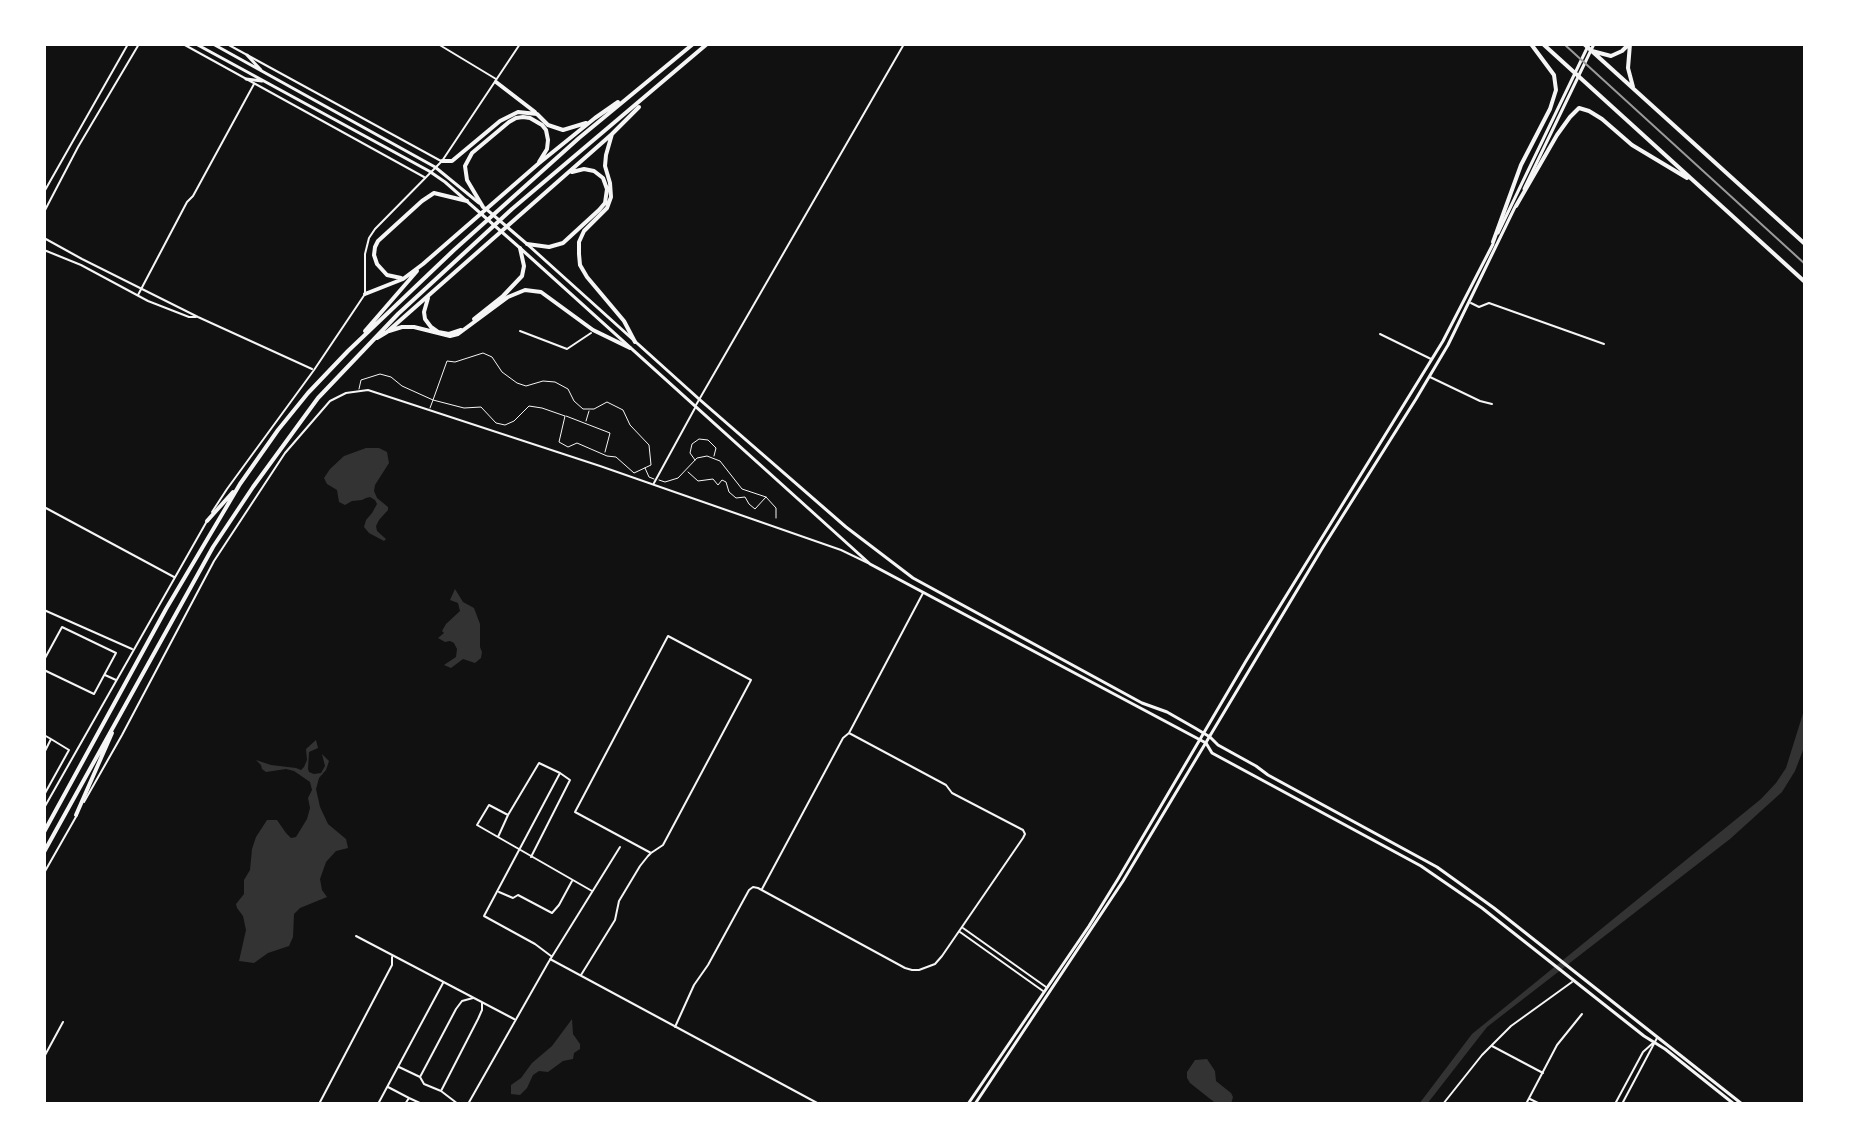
<!DOCTYPE html>
<html>
<head>
<meta charset="utf-8">
<style>
	body { margin:0 }
	#map { position:relative; width:1849px; height:1148px; overflow:hidden; background:#111; font-family:Jost,sans-serif }
	canvas { display:block }
	.frame { position:absolute; inset:0; border:46px solid #fff; pointer-events:none }
</style>
</head>
<body>
<div id="map">
<canvas width="1849" height="1148"></canvas>
<div class="frame"></div>
</div>
<script>
const c = document.querySelector('canvas').getContext('2d');
c.lineJoin = 'round';
function fill(path, color) { c.fillStyle = color; c.fill(path, 'evenodd'); }
const shape = rows => new Path2D(rows.map(r => 'M' + r).join(''));
function stroke(path, color, width, dash) { c.strokeStyle = color; c.lineWidth = width; c.lineCap = dash ? 'butt' : 'round'; c.setLineDash(dash || []); c.stroke(path); }
const water = shape([
	[366,448,379,448,387,452,389,463,375,485,374,491,377,498,388,507,388,510,379,520,376,526,377,531,386,539,384,541,369,533,364,527,366,520,372,513,377,504,375,500,370,497,366,498,362,500,352,501,345,505,339,502,337,490,327,484,324,478,330,469,344,456],
	[455,589,463,602,474,608,480,624,480,647,482,652,481,658,475,663,463,659,451,668,444,665,456,657,457,649,454,643,450,641,445,642,438,638,444,633,442,631,446,624,460,611,458,603,450,600],
	[1805,707,1805,745,1795,771,1782,792,1730,839,1487,1027,1427,1104,1419,1104,1472,1034,1761,799,1776,783,1786,768],
	[316,740,318,748,309,752,308,769,309,772,314,774,321,773,325,766,322,754,329,761,326,770,319,778,316,789,320,807,328,824,346,839,348,848,336,851,326,862,320,879,322,890,327,897,300,908,294,914,293,937,289,946,268,953,254,963,239,961,246,930,243,916,237,908,236,904,244,894,244,880,250,870,252,849,256,837,267,820,277,820,286,833,291,838,296,837,307,819,310,808,308,798,312,790,310,782,294,771,286,769,266,772,262,769,261,765,256,760,271,765,296,768,301,770,304,767,307,760,306,749],
	[572,1019,573,1034,580,1044,580,1049,574,1053,573,1059,563,1061,548,1072,539,1071,533,1075,527,1088,520,1095,511,1094,511,1085,521,1078,532,1063,552,1046],
	[1207,1059,1215,1071,1216,1081,1231,1093,1233,1097,1231,1104,1214,1104,1214,1102,1190,1083,1187,1078,1187,1072,1195,1060]
]);
const pedestrian = shape([
	[359,389,361,380,380,374,391,377,402,386,433,400,464,408,481,407,496,423,505,425,514,421,529,406,542,408,565,416,559,442,568,447,577,443,607,456,616,457,634,473,651,465,649,445,630,425,623,410,607,402,594,409,583,409,574,401,568,389,555,382,543,381,526,386,517,383,502,372,492,357,483,353,455,362,447,361,433,400,430,408],
	[566,416,610,433,605,452],
	[586,421,589,411],
	[695,460,690,453,692,444,699,439,708,440,716,448,714,456],
	[645,468,649,477,654,479],
	[688,472,698,481,713,479,718,485,722,480,726,482,729,492,736,498,745,497,749,504,755,509,766,497],
	[659,480,665,482,678,478,697,458,707,456,720,461,742,489,766,497,776,508,776,518]
]);
const minor = shape([
	[183,44,424,177],
	[227,44,441,161],
	[438,44,496,79],
	[1471,303,1479,307,1489,303,1604,344],
	[520,331,567,349,591,333],
	[1380,334,1431,359],
	[1430,377,1480,401,1492,404],
	[696,405,904,44],
	[44,610,132,649],
	[44,660,62,627,116,653,94,694,44,670],
	[105,675,116,680],
	[44,735,51,739,44,753],
	[44,795,69,750,51,739],
	[508,815,489,805,477,825,592,891],
	[498,837,508,815,539,763,560,773,570,780,531,857],
	[762,889,843,738,849,733,923,593],
	[499,892,513,898,518,895,552,913,559,905,572,881],
	[963,928,1046,987],
	[960,932,1043,991],
	[356,936,514,1019],
	[551,956,535,944,484,916,560,773],
	[550,959,819,1104],
	[581,975,615,920,619,901,640,866,648,856,651,853,663,845,751,680,668,636,575,812,651,853],
	[675,1027,694,985,708,965,749,890,753,887,758,888,905,968,912,970,919,970,935,964,942,956,1023,838,1025,834,1023,830,952,793,946,785,849,733],
	[1492,1046,1543,1073],
	[44,1057,63,1022],
	[399,1067,420,1077,424,1084,441,1091,458,1104],
	[420,1077,456,1009,462,1001,473,998],
	[388,1087,409,1098],
	[441,1091,478,1019,482,1010,482,1002],
	[1530,1099,1540,1104],
	[319,1104,392,965,392,957],
	[378,1104,443,983],
	[405,1104,409,1098,422,1104],
	[468,1104,548,963,620,847],
	[1526,1104,1557,1045,1582,1014],
	[1615,1104,1643,1052,1653,1043],
	[1622,1104,1657,1038]
]);
const tertiary = shape([
	[44,192,128,44],
	[44,212,78,147,139,44],
	[44,238,82,259,198,317,312,369],
	[44,250,81,265,148,301,189,317,196,317],
	[138,295,187,202,193,196,254,84],
	[654,483,695,408],
	[44,507,174,577],
	[212,512,227,489,314,370,359,303,365,294,365,254,369,238,375,229,442,161,520,44],
	[84,802,122,735,214,561,285,453,330,401,346,393,368,390,600,466,841,550,868,563],
	[44,808,207,521],
	[44,873,77,815],
	[1443,1104,1482,1055,1511,1026,1572,982]
]);
const secondary = shape([
	[196,44,429,171,445,182,520,248,870,564,1206,743,1212,753,1421,866,1482,908,1644,1036,1665,1049,1734,1104],
	[213,44,435,167,479,203],
	[247,55,261,70],
	[246,79,262,81],
	[485,208,527,244,699,399,846,527,913,578,1142,703,1167,712,1195,728,1210,737,1218,745,1256,766,1268,775,1437,867,1494,908,1742,1104]
]);
const primary = shape([
	[1524,189,1594,44],
	[1498,233,1589,44],
	[968,1104,1089,926,1118,879,1246,661,1443,341,1493,244],
	[975,1104,1123,881,1323,547,1416,399,1448,345,1515,207]
]);
const motorway = shape([
	[1543,44,1805,282],
	[1584,44,1805,244],
	[1630,44,1628,68,1633,87],
	[1592,51,1611,56,1622,51,1629,44],
	[496,82,535,112],
	[442,161,452,161,500,121,518,112,537,114,548,125,563,130,586,123],
	[1516,206,1557,135,1570,117,1579,108,1589,111,1602,119,1632,145,1687,178],
	[483,207,467,180,465,166,472,153,509,122,516,118,523,117,530,118,542,125,546,130,548,140,547,149,539,162],
	[1493,242,1521,165,1550,109,1556,90,1554,75,1531,44],
	[527,244,549,247,563,243,599,210,605,203,607,189,603,178,594,171,584,169,572,172],
	[401,278,387,275,377,264,374,255,375,247,378,241,422,201,434,193,467,201],
	[365,294,403,279,423,264,538,164,595,118,618,102],
	[428,298,424,312,425,319,431,327,438,332,449,334,461,330],
	[474,319,503,296,522,276,524,266,520,248],
	[365,331,417,271],
	[389,331,402,327,414,327,450,336,458,334,508,297,525,290,541,292,593,330,630,348],
	[377,338,387,332,429,295,612,134],
	[635,342,624,321,587,277,580,265,579,254,579,242,584,231,607,208,611,197,610,183,605,166,606,155,612,134,639,107],
	[207,521,233,492],
	[76,815,112,733],
	[44,832,166,609,240,484,278,430,308,393,348,351,454,250,579,138,693,44],
	[44,852,213,547,253,487,318,398,398,314,512,209,707,44]
]);
const rail = shape([
	[1564,44,1805,264]
]);
fill(water, '#333');
stroke(pedestrian, '#f5f5f5', 1);
stroke(minor, '#f5f5f5', 2);
stroke(tertiary, '#f5f5f5', 2);
stroke(secondary, '#f5f5f5', 3);
stroke(primary, '#f5f5f5', 3);
stroke(motorway, '#f5f5f5', 4);
stroke(rail, '#9a9a9a', 2);
</script>
</body>
</html>
